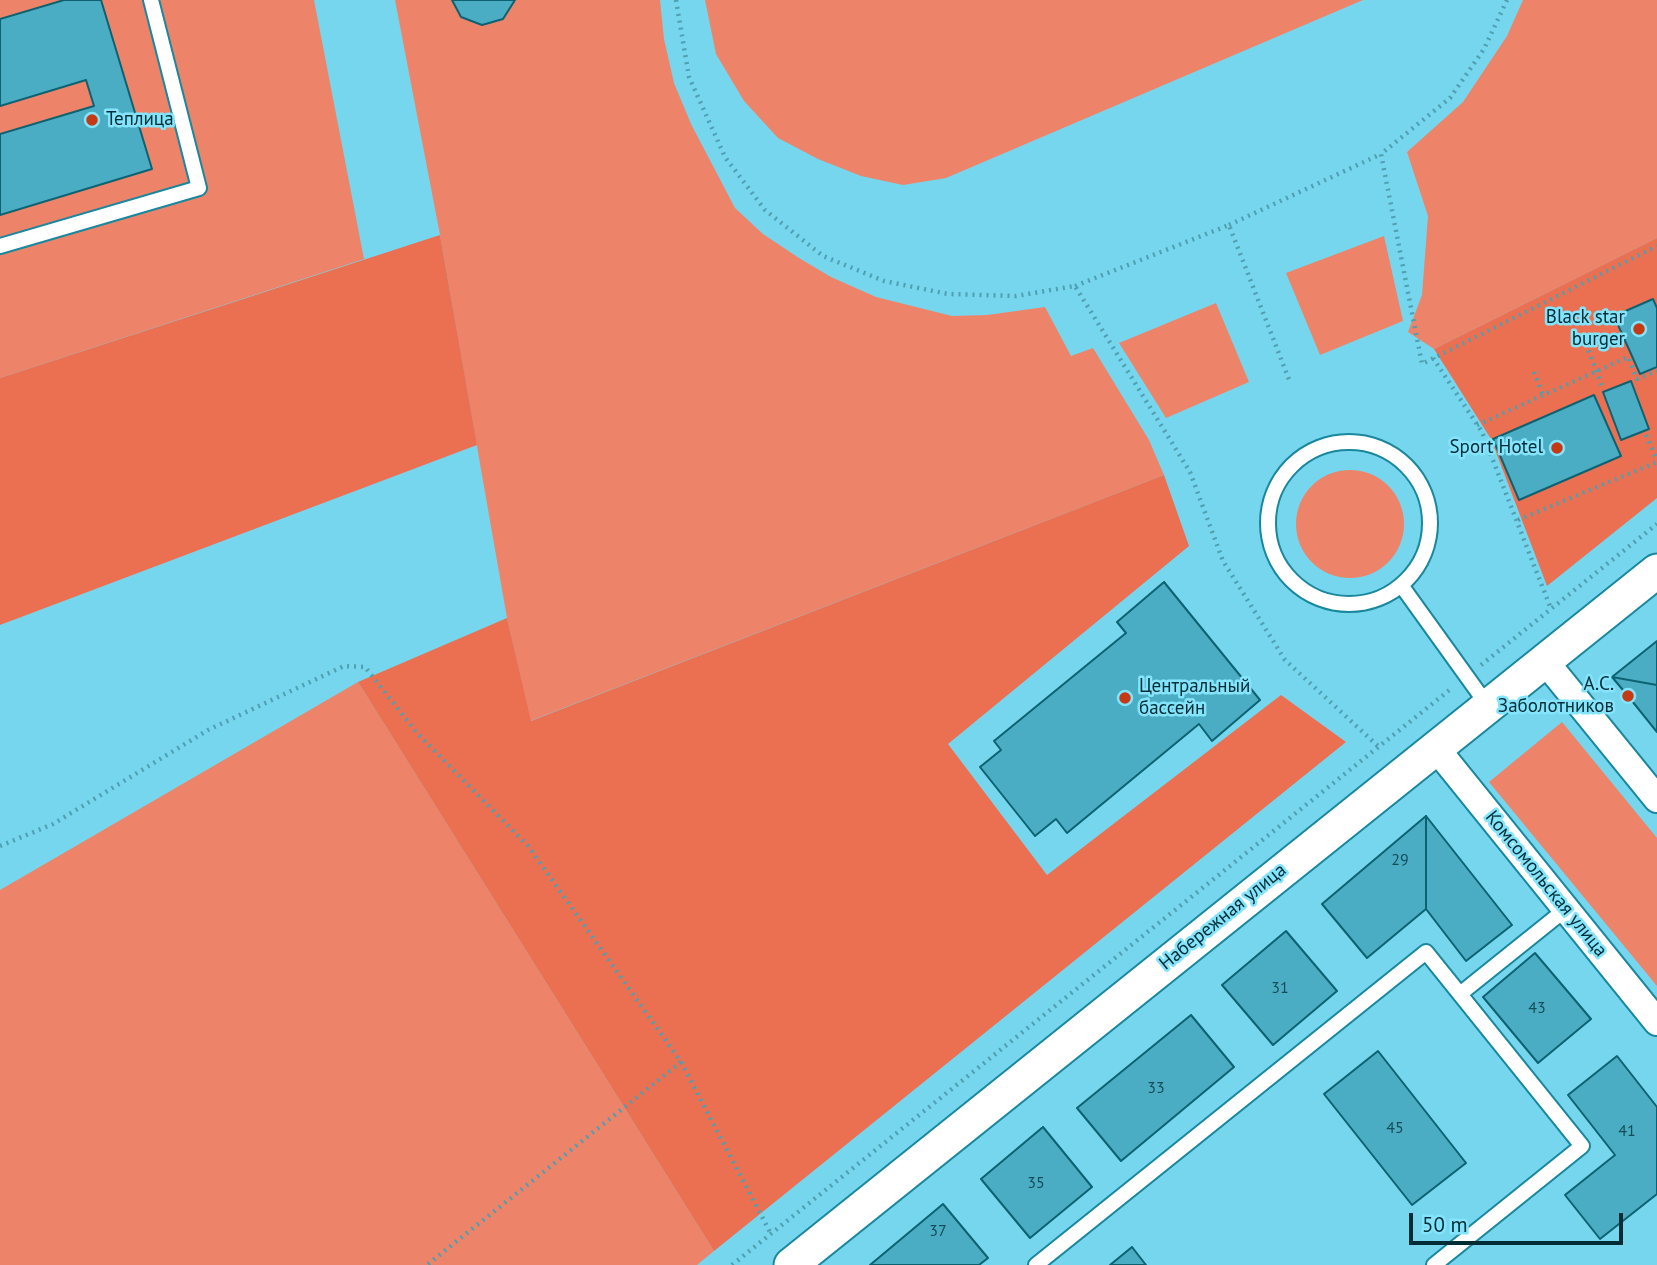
<!DOCTYPE html>
<html>
<head>
<meta charset="utf-8">
<style>
	body { margin:0 }
	#map { position:relative; width:1657px; height:1265px; overflow:hidden; background:#76d6ed; font-family:"PT Sans",sans-serif }
	canvas { display:block }
	.scale { position:absolute; left:1409px; top:1213px; width:214px; height:32px; box-sizing:border-box; border:4px solid #002d35; border-top:0; padding-left:9px; font-size:21px; line-height:24px; white-space:nowrap; color:#002d35; -webkit-text-stroke:5px #84e4fb; paint-order:stroke }
</style>
</head>
<body>
<div id="map">
<canvas width="1657" height="1265"></canvas>
<div class="scale">50 m</div>
</div>
<script>
const ctx = document.querySelector('canvas').getContext('2d');
ctx.lineJoin = 'round';
function paint(path, color) {
  ctx.fillStyle = color;
  ctx.fill(path, 'evenodd');
}
function toPath(rows) {
  const path = new Path2D();
  for (const r of rows) {
    if (r.length === 3) {
      path.moveTo(r[0] + r[2], r[1]);
      path.arc(r[0], r[1], r[2], 0, 2 * Math.PI);
      continue;
    }
    path.moveTo(r[0], r[1]);
    for (let i = 2; i < r.length; i += 2) path.lineTo(r[i], r[i + 1]);
  }
  return path;
}
function stroke(path, color, width, dash) {
  ctx.strokeStyle = color;
  ctx.lineWidth = width;
  ctx.lineCap = dash ? 'butt' : 'round';
  ctx.setLineDash(dash || []);
  ctx.stroke(path);
}
function write(font, color, halo, rows, align = 'center') {
  ctx.font = font + ' "PT Sans",sans-serif';
  ctx.lineWidth = 5;
  ctx.setLineDash([]);
  ctx.textBaseline = 'middle';
  ctx.strokeStyle = halo;
  ctx.fillStyle = color;
  for (const [text, x, y, turn = 0] of rows) {
    ctx.save();
    ctx.translate(x, y);
    ctx.rotate((+turn || 0) * Math.PI / 180);
    ctx.textAlign = isNaN(turn) ? turn : align;
    if (halo) ctx.strokeText(text, 0, 0);
    ctx.fillText(text, 0, 0);
    ctx.restore();
  }
}
const green = toPath([
	[0,0,314,0,364,259,0,378],
	[395,0,660,0,664,39,674,83,691,124,735,208,763,234,799,258,831,277,876,297,952,316,987,315,1045,307,1071,356,1093,348,1149,440,1164,475,530,721,507,618,440,235],
	[705,0,1363,0,946,178,903,185,861,176,818,159,778,138,744,101,716,54],
	[1523,0,1657,0,1657,238,1434,349,1408,332,1422,295,1428,216,1407,152,1463,102,1507,36],
	[1384,236,1403,321,1320,355,1286,273],
	[1216,303,1249,382,1166,418,1119,343],
	[1350,524,54],
	[358,682,714,1251,697,1265,0,1265,0,890],
	[1562,722,1657,838,1657,986,1489,782]
]);
const forest = toPath([
	[440,235,477,445,0,625,0,378],
	[1657,238,1657,498,1547,586,1491,439,1434,349],
	[1164,475,1189,546,948,744,1047,875,1281,695,1346,742,714,1251,358,682,507,618,531,721]
]);
const building = toPath([
	[64,0,101,0,152,169,0,215,0,134,94,106,86,80,0,106,0,19,64,0],
	[452,0,515,0,503,19,482,25,461,17,452,0],
	[1653,299,1657,308,1657,367,1640,374,1614,316,1653,299],
	[1631,381,1649,429,1621,440,1603,392,1631,381],
	[1594,395,1621,456,1519,500,1493,439,1594,395],
	[1164,582,1260,700,1212,741,1199,724,1067,833,1056,819,1035,836,980,767,1001,750,994,741,1126,633,1117,622,1164,582],
	[1657,641,1657,685,1612,677,1657,641],
	[1612,677,1657,685,1657,732,1628,696,1612,677],
	[1426,816,1512,925,1466,961,1426,909,1426,816],
	[1426,816,1426,909,1367,958,1322,904,1426,816],
	[1286,931,1337,991,1273,1045,1222,985,1286,931],
	[1535,953,1591,1019,1538,1063,1483,997,1535,953],
	[1191,1015,1234,1067,1121,1161,1077,1108,1191,1015],
	[1378,1051,1466,1163,1412,1205,1324,1094,1378,1051],
	[1617,1056,1657,1107,1657,1194,1600,1239,1565,1195,1615,1155,1568,1095,1617,1056],
	[1043,1127,1092,1187,1030,1238,981,1179,1043,1127],
	[943,1204,988,1258,979,1265,870,1265,943,1204],
	[1132,1247,1146,1265,1110,1265,1132,1247]
]);
const path = toPath([
	[676,0,689,77,725,157,765,210,823,256,884,281,948,294,1016,296,1075,286,1190,472,1223,561,1285,660,1379,747],
	[1507,0,1484,49,1450,98,1381,154,1422,364,1657,246],
	[1229,225,1381,154],
	[1075,286,1229,225,1290,382],
	[1586,344,1602,386],
	[1433,358,1482,432,1551,609],
	[1534,372,1543,395],
	[1477,425,1628,357,1637,379,1657,371],
	[1646,435,1657,460],
	[1518,520,1657,462],
	[1481,665,1657,524],
	[0,846,53,824,208,730,344,666,365,667,417,733,528,846,681,1062,427,1265],
	[681,1062,771,1234],
	[732,1265,1452,688]
]);
const service = toPath([
	[0,246,199,188,151,0],
	[1349,523,81],
	[1401,585,1488,706],
	[1460,994,1566,909],
	[1036,1265,1426,952,1582,1146,1434,1265]
]);
const minor = toPath([
	[1544,660,1657,799],
	[1435,747,1657,1022]
]);
const tertiary = toPath([
	[791,1265,1657,571]
]);
const markers = [
	[92,120,7,"#c43a15"],
	[1639,329,7,"#c43a15"],
	[1557,448,7,"#c43a15"],
	[1628,696,7,"#c43a15"],
	[1125,698,7,"#c43a15"]
];
const numberNames = [
	["29",1400,860],
	["31",1280,988],
	["43",1537,1008],
	["33",1156,1088],
	["45",1395,1128],
	["41",1627,1131],
	["35",1036,1183],
	["37",938,1231]
];
const poiNames = [
	["Теплица",106,120,"left"],
	["Black star",1625,318],
	["burger",1625,340],
	["Sport Hotel",1543,448],
	["А.С.",1614,685],
	["Заболотников",1614,707],
	["Центральный",1139,687,"left"],
	["бассейн",1139,709,"left"]
];
const streetNames = [
	["Комсомольская улица",1546,884,51],
	["Набережная улица",1223,917,-39]
];
paint(green, '#ed846a');
paint(forest, '#eb7052');
paint(building, '#4badc3');
stroke(building, '#0d6272', 2);
stroke(service, '#19879d', 18);
stroke(minor, '#19879d', 30);
stroke(tertiary, '#19879d', 37);
stroke(path, '#509fb1', 4.5, [2, 5]);
stroke(service, '#fff', 14);
stroke(minor, '#fff', 26);
stroke(tertiary, '#fff', 33);
for (const [x, y, r, color] of markers) {
  const dot = new Path2D();
  dot.arc(x, y, r, 0, 2 * Math.PI);
  ctx.fillStyle = color;
  ctx.fill(dot);
  stroke(dot, '#84e4fb', 2.5);
}
write('16px', '#134d58', null, numberNames);
write('19px', '#002d35', '#84e4fb', poiNames, 'right');
write('19px', '#002d35', '#84e4fb', streetNames);
</script>
</body>
</html>
